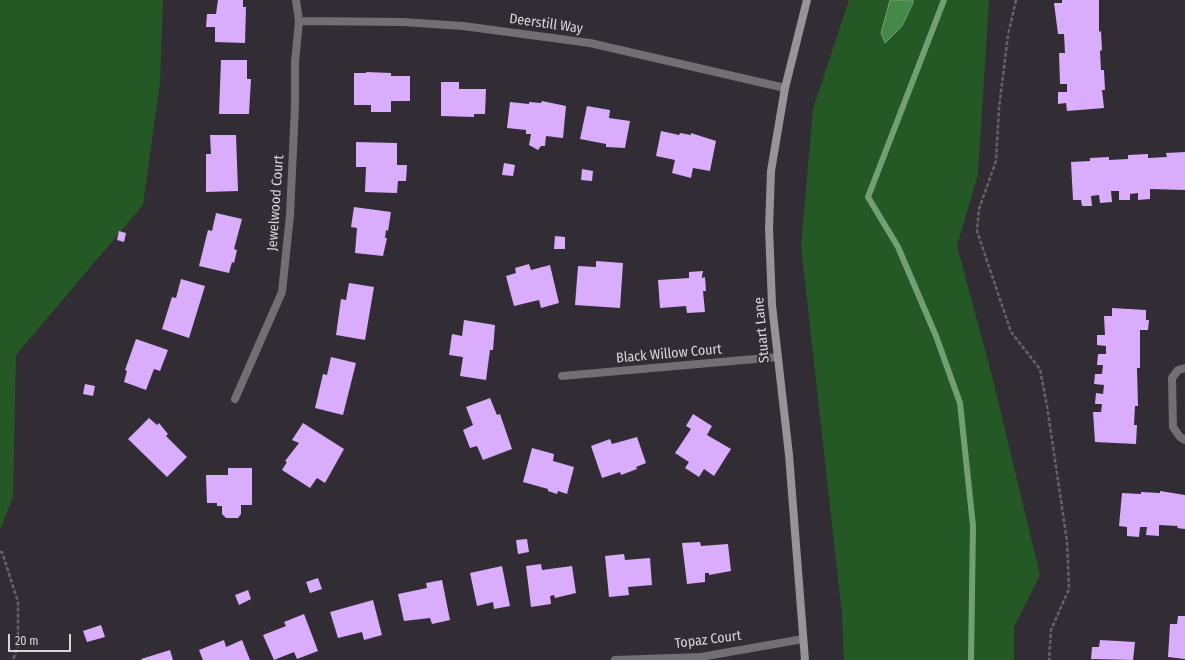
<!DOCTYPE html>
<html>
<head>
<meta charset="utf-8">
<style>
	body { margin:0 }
	#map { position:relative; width:1185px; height:660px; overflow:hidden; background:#322d35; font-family:"Fira Sans Condensed",sans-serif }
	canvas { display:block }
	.scale { position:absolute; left:8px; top:634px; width:63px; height:18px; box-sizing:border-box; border:2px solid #d9d6db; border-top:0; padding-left:5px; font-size:12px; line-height:14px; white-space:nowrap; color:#d9d6db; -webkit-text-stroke:3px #322d35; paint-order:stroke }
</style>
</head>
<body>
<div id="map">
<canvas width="1185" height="660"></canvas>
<div class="scale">20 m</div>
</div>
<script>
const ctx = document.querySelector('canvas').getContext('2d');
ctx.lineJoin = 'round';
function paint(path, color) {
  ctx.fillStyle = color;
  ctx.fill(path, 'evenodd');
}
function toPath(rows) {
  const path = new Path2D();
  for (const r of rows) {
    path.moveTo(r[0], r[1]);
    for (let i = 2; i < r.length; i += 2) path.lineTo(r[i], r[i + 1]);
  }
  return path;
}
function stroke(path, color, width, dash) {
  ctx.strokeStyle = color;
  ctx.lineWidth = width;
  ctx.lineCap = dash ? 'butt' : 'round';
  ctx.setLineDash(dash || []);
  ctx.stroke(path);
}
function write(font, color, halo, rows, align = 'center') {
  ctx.font = font + ' "Fira Sans Condensed",sans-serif';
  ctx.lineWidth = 4;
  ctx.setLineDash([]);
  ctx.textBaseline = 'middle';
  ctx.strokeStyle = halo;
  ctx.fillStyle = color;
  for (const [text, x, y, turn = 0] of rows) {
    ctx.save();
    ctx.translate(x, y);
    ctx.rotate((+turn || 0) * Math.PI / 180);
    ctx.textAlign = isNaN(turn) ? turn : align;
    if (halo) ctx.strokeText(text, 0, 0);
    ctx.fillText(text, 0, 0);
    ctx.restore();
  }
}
const green = toPath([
	[0,0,163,0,160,82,143,205,16,355,13,496,0,530],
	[849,0,989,0,978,174,957,246,992,376,1040,575,1014,627,1014,660,844,660,842,614,801,246,813,109]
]);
const water = toPath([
	[890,0,913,0,913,3,902,26,885,43,881,33,890,0]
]);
const stream = toPath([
	[944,0,868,197,898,247,936,336,960,403,973,526,971,660]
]);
const building = toPath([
	[218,0,243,0,243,7,246,7,245,43,215,42,215,27,206,27,207,14,216,14],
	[1062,0,1099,0,1099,32,1101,31,1102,50,1100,51,1101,70,1104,70,1105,90,1102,90,1104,108,1067,111,1066,103,1058,104,1058,92,1067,92,1067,84,1060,84,1059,53,1065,53,1064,34,1058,34,1054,3,1062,3],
	[221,60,247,60,247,79,251,79,249,114,219,114],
	[366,72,391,73,391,76,410,76,410,101,391,101,391,112,371,112,371,105,354,105,354,73,366,73],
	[441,82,459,82,459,89,486,89,485,114,474,114,474,117,441,116],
	[542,101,566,106,563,138,546,136,545,146,541,146,538,150,529,145,531,134,526,134,526,130,507,128,510,102,529,104,529,102,541,103],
	[587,106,610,110,609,118,630,121,625,148,606,147,606,144,580,139],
	[661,131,679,135,680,133,691,135,691,133,716,141,710,171,693,168,691,178,672,173,675,160,656,156],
	[210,135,236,135,238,191,206,192,206,154,211,154],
	[356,142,397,143,397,165,407,165,406,181,398,181,397,193,365,192,366,167,356,167],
	[1185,152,1185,190,1150,189,1150,199,1138,200,1138,193,1130,194,1130,200,1119,200,1119,191,1111,191,1112,202,1100,203,1099,195,1091,196,1092,206,1082,206,1081,200,1073,200,1071,162,1090,161,1090,158,1109,157,1109,160,1128,159,1128,155,1148,154,1148,158,1167,157,1166,153],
	[504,163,515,165,513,176,502,175],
	[582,169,593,171,592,181,581,180],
	[354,207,391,212,388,231,386,230,385,238,387,238,383,256,355,253,357,228,351,227],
	[216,213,242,219,234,249,237,250,234,263,232,262,229,273,199,266,208,230,212,231],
	[119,231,126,233,124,242,117,240],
	[555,236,565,237,565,249,554,249],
	[596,261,623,263,620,308,575,305,578,266,596,267],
	[529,264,531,270,550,265,559,303,541,308,539,300,514,306,506,276,516,273,515,268],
	[703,271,702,276,702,278,705,277,706,291,703,291,705,312,687,313,686,306,660,308,658,280,689,278,689,272],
	[181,279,205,286,189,338,162,329,172,297,176,298],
	[349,283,374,287,365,340,336,335,341,299,346,300],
	[1112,308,1146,310,1146,320,1149,320,1148,330,1140,330,1140,368,1137,368,1138,406,1135,406,1134,425,1137,425,1136,444,1095,442,1093,412,1101,412,1102,404,1095,404,1096,393,1103,394,1104,385,1094,384,1095,374,1102,374,1103,365,1097,365,1098,354,1106,354,1106,346,1097,345,1097,335,1105,335,1104,316,1112,316],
	[464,320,495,325,493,350,490,350,486,380,460,376,463,357,449,355,452,334,462,336],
	[136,339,168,350,160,371,154,369,146,390,124,382,127,371,125,370],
	[331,357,356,363,343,415,315,408,323,374,327,375],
	[85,384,95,386,93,396,83,394],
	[490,398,497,415,500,414,512,449,483,460,477,446,470,448,463,430,473,425,466,407],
	[693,414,712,426,707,435,731,449,714,476,704,469,699,477,685,468,689,462,675,453,691,429,686,426],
	[149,418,157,425,159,423,168,434,166,436,187,457,167,477,128,439],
	[303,423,344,449,325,483,317,478,310,488,282,470,287,462,285,461,299,443,292,440],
	[637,437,646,463,636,467,637,469,621,475,620,472,602,478,591,446,610,439,612,444],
	[532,448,554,454,553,461,574,467,567,494,558,491,557,494,548,491,548,489,523,482],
	[228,468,252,468,252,505,241,505,241,514,238,518,226,518,222,514,222,506,217,506,217,503,207,503,206,475,228,475],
	[1160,491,1185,495,1185,529,1177,528,1178,526,1159,525,1159,536,1146,535,1147,527,1140,527,1139,537,1127,536,1127,527,1119,526,1122,493,1141,494,1141,492,1160,493],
	[527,539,529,552,518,554,516,540],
	[700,542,701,546,728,544,731,571,709,575,709,573,705,573,705,582,687,584,682,543],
	[624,554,625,560,650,558,652,585,628,587,629,595,609,597,605,556],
	[541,564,542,570,572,566,576,593,555,598,554,595,550,596,551,604,531,607,526,566],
	[502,566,510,606,494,609,493,602,477,606,470,573],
	[318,578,322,589,310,593,306,582],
	[442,580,450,620,432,624,430,618,404,621,398,594,427,588,426,583],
	[248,590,251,599,239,605,235,595],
	[373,600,382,635,364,640,362,632,338,638,330,612],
	[304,614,318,651,297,659,294,652,274,660,263,635,286,626,284,622],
	[1178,616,1185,616,1185,659,1168,657,1170,624,1177,624],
	[101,625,105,637,87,642,83,631],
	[224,640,226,647,242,640,250,660,203,660,199,650],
	[1100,640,1135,642,1133,660,1091,659,1092,647,1099,647],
	[170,650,173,660,142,660,141,659]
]);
const path = toPath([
	[1016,0,1008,35,999,108,996,161,979,209,977,231,1011,332,1040,369,1047,406,1067,541,1069,589,1051,630,1049,660],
	[0,552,2,552,18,602,18,646,13,660]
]);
const lane = toPath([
	[1185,368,1178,370,1172,378,1173,427,1180,437,1185,440]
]);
const street = toPath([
	[299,21,403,22,463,26,590,43,785,88],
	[562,376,778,357],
	[235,399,282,292,290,215,295,106,295,62,299,21,296,0],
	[615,660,701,657,803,639]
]);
const secondary = toPath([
	[805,660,789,455,772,305,769,228,771,171,785,88,807,0]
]);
const streetNames = [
	["Deerstill Way",546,24,8],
	["Jewelwood Court",276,203,-86],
	["Stuart Lane",762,330,-95],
	["Black Willow Court",669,354,-5],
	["Topaz Court",708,640,-7]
];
paint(green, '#245925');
paint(water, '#468847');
stroke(water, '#729f73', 1);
stroke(stream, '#729f73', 6);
paint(building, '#daacfc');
stroke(path, '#666269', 2.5, [4, 2]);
stroke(lane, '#716f73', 8);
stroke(street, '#716f73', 8);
stroke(secondary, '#969399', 8);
write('14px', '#d9d6db', '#322d35', streetNames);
</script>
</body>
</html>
